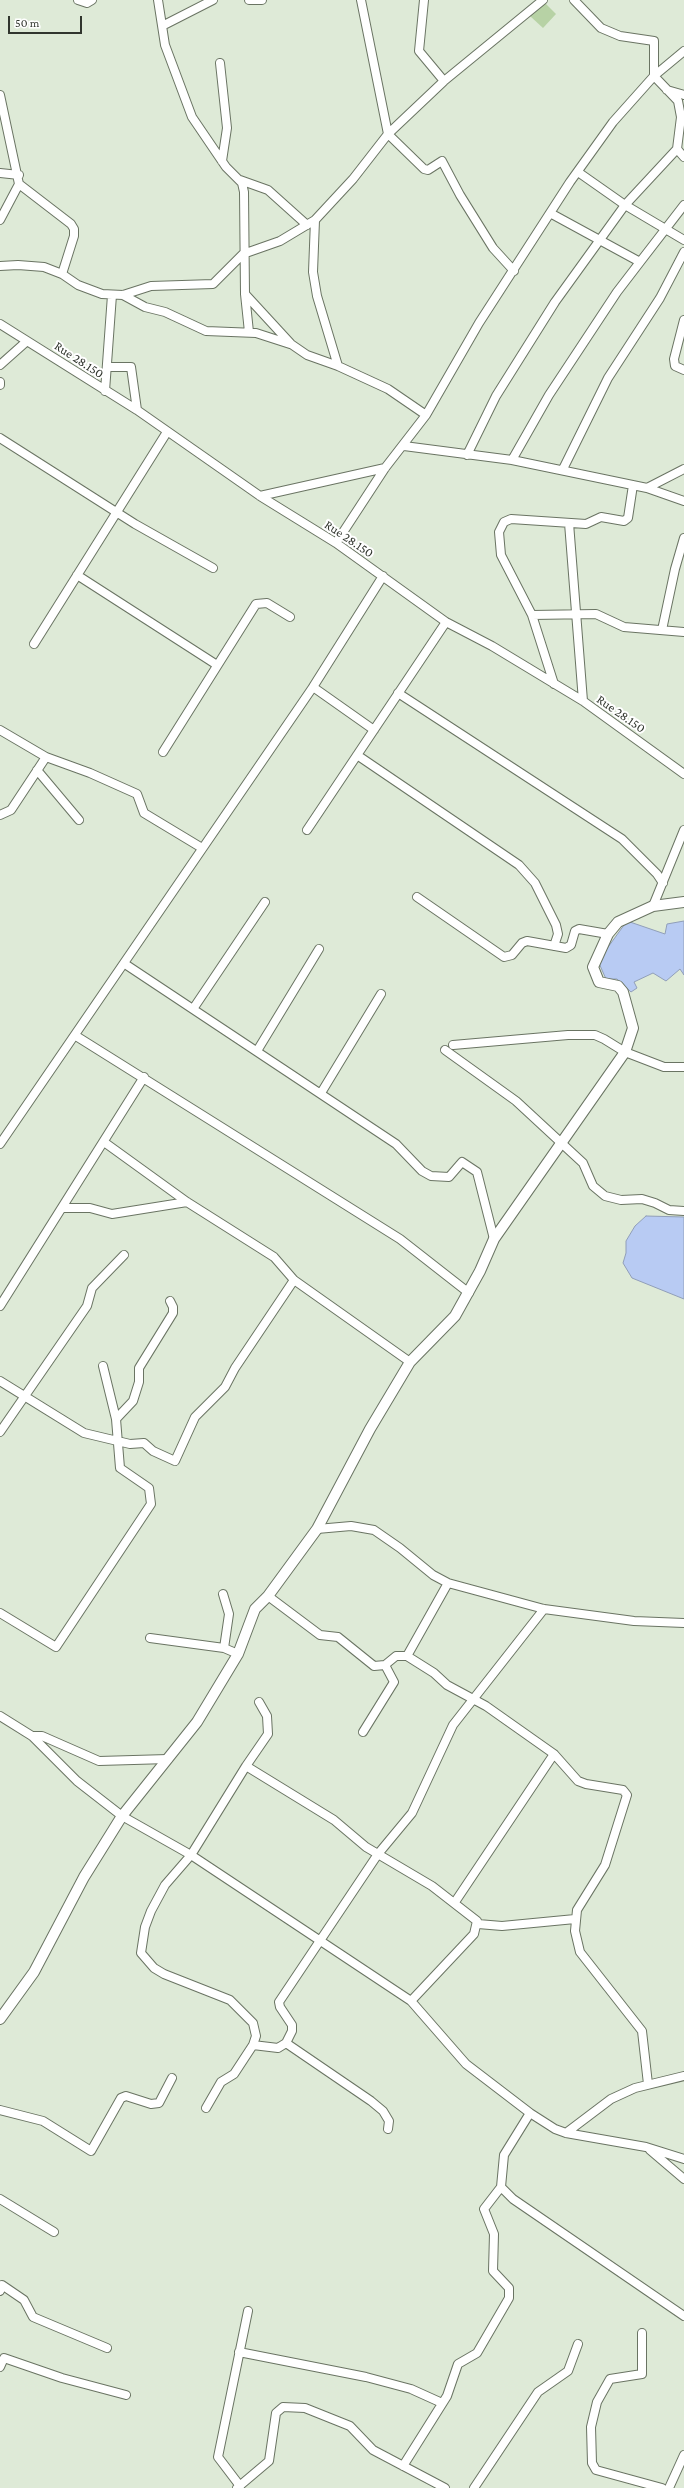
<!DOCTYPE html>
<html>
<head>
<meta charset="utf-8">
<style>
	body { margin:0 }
	#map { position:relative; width:684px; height:2488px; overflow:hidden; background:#deead7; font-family:"Crimson Pro",serif }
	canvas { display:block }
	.scale { position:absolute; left:8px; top:16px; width:74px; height:18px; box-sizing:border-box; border:2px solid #31362e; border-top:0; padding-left:5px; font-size:12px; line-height:14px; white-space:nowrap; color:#31362e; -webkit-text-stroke:3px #fff; paint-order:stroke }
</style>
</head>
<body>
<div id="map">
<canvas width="684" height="2488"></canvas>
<div class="scale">50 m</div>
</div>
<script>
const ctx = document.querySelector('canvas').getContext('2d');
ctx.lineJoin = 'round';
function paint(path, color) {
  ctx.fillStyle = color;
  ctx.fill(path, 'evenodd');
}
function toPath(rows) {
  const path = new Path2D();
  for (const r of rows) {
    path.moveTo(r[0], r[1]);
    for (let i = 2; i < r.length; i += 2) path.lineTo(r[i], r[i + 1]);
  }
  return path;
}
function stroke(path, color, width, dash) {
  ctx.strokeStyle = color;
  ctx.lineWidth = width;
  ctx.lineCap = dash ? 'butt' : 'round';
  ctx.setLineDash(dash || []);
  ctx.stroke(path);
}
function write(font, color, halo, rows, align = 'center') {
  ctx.font = font + ' "Crimson Pro",serif';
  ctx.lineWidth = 4;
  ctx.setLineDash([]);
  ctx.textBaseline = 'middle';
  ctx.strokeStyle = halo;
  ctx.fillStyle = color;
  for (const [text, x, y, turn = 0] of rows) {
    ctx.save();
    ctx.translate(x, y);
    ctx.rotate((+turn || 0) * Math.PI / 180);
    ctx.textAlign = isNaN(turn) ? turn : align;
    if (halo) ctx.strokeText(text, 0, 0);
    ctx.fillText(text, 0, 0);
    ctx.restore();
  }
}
const green = toPath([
	[544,2,556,14,543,28,530,16]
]);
const water = toPath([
	[627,921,665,934,667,924,684,921,684,975,680,969,666,981,653,973,634,982,637,988,631,992,617,979,606,979,598,961,627,921],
	[646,1216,684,1217,684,1299,632,1278,623,1263,626,1253,626,1241,635,1226,646,1216]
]);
const minor = toPath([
	[78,0,87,3,92,0],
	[158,0,165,45,192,117,226,167,242,183,244,192,245,294,291,344,307,355,338,366,388,389,426,415],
	[249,0,262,0],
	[361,0,388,134,444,81,543,0],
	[424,0,419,51,444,81],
	[164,25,213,0],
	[220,63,227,128,222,161],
	[667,90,684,95],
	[0,95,19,184,0,220],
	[677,149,684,157],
	[578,172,625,205,684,240],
	[0,173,19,175],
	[240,180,268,190,307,225],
	[19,184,71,224,74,229,74,236,62,274],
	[315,220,313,272,317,296,338,366],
	[640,262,684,205],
	[0,266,18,265,44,267,62,274,78,285,102,294,123,295,151,286,213,284,243,254,280,241,315,220,353,179,388,134,424,169,428,170,442,161,460,195,493,248,514,271],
	[245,294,249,332],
	[123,295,145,307,165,312,206,331,256,333,290,344],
	[684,320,674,359,675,366,684,370],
	[0,324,137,410,260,496,336,543,446,622,492,646,583,701,684,774],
	[0,365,27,341],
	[107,367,131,367,137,410],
	[0,382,0,385],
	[105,391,112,295],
	[0,438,135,524,213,568],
	[404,446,512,460,647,488,684,469],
	[467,455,496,396,555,302,625,205,677,149,681,117,678,101,654,76,654,41,620,36,601,28,574,0],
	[512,460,549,395,617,292,640,262,550,213],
	[563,469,608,378,660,298,684,252],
	[647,488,684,501],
	[260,496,385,468],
	[569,523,583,701],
	[336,543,385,468,426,415,479,323,570,182,613,122,654,76,684,51],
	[77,575,217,665],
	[532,615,501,555,499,532,504,522,511,519,586,524,601,517,624,521,628,518,633,485],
	[662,630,675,569,684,538],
	[34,644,167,432],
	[554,684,532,615,596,614,624,627,684,632],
	[313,687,374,730],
	[398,693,622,839,657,874,663,883],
	[0,730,46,757,90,773,137,794,144,813,202,848],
	[163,752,256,604,267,603,290,617],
	[357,755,519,865,535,883,556,925,558,934,554,946],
	[37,770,79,820],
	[0,815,11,810,46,757],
	[307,830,446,622],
	[417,897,504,957,512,955,522,943,527,941,566,948,571,945,575,931,579,929,608,934],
	[653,906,684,830],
	[125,964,396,1144,422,1171,431,1176,449,1177,462,1162,477,1172,494,1239],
	[193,1009,265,902],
	[76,1036,400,1239,469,1293],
	[453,1045,568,1035,595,1035,604,1039,625,1052,664,1067,684,1067],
	[445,1050,516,1101,583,1163,593,1186,605,1196,621,1200,642,1199,655,1203,669,1210,684,1211],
	[257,1051,319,949],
	[321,1093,381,994],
	[104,1142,187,1202,274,1257,294,1280,410,1362],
	[0,1144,313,687,383,576],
	[62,1208,90,1208,112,1214,187,1202],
	[0,1306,144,1077],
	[103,1366,116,1419],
	[0,1381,84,1433,130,1444,144,1443,153,1451,175,1461,195,1417,225,1387,235,1368,294,1280],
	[0,1432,87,1306,92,1288,124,1255],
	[317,1529,351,1526,374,1530,400,1548,433,1575,448,1583,544,1609,634,1621,684,1623],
	[223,1594,229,1614,224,1648],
	[268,1596,320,1635,338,1637,374,1666,385,1665,396,1656,407,1656,434,1673,447,1685,486,1706,554,1754,578,1781,586,1784,623,1790,627,1795,605,1865,577,1910,575,1931,580,1952,642,2031,648,2084],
	[0,1613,56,1647,151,1504,149,1488,120,1468,116,1419,133,1401,139,1382,139,1368,173,1313,173,1307,170,1301],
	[150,1638,224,1648,238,1654],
	[407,1656,448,1583],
	[0,1716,32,1736,77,1781,122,1816,191,1855,411,2001,466,2064,530,2113,555,2129,566,2133,646,2147,684,2159],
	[363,1732,394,1682,385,1665],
	[32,1736,42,1736,99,1761,168,1759],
	[246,1766,334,1820,366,1847,432,1886,477,1921,474,1934,411,2001],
	[455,1902,554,1754],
	[478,1924,502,1926,575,1919],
	[286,2043,371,2101,383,2111,389,2121,388,2129],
	[253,2045,278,2048,286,2043,292,2031,292,2025,280,2007,279,2002,378,1854,412,1813,453,1725,544,1609],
	[206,2108,221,2082,234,2074,253,2045,256,2036,253,2023,230,2000,164,1974,154,1968,141,1953,145,1927,151,1911,165,1885,191,1855,246,1766,268,1734,267,1716,259,1702],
	[0,2110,43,2121,91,2151,121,2098,126,2096,151,2104,159,2103,172,2078],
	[530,2113,504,2155,501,2187,513,2199,684,2316],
	[566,2133,611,2099,635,2088,684,2076],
	[650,2150,684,2179],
	[0,2199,54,2232],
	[0,2291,2,2285,24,2300,33,2317,107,2348],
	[642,2333,642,2374,610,2379,597,2402,591,2427,592,2463,596,2470,662,2488],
	[239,2352,366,2377,411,2389,442,2403],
	[0,2367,4,2358,62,2378,126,2395],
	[403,2466,447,2396,458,2364,477,2353,509,2298,509,2288,493,2271,494,2234,484,2209,501,2187],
	[240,2486,218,2457,248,2311],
	[237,2488,269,2461,276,2413,283,2407,305,2408,350,2426,373,2450,445,2488],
	[474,2488,538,2392,568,2371,578,2344],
	[669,2488,684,2455]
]);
const tertiary = toPath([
	[0,2019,34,1972,84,1877,122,1816,197,1722,238,1654,255,1609,268,1596,317,1529,370,1429,410,1362,455,1316,480,1271,494,1239,625,1052,633,1028,623,992,618,986,599,982,593,967,608,934,618,922,653,906,684,902]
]);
const streetNames = [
	["Rue 28.150",79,360,33],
	["Rue 28.150",349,539,34],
	["Rue 28.150",621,714,35]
];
paint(green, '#b7d2a5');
paint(water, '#b8cbf3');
stroke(water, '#909eb8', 1);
stroke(minor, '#6a7463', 10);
stroke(tertiary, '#6a7463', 12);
stroke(minor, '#fff', 8);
stroke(tertiary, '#fff', 10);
write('13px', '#31362e', '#fff', streetNames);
</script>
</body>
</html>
